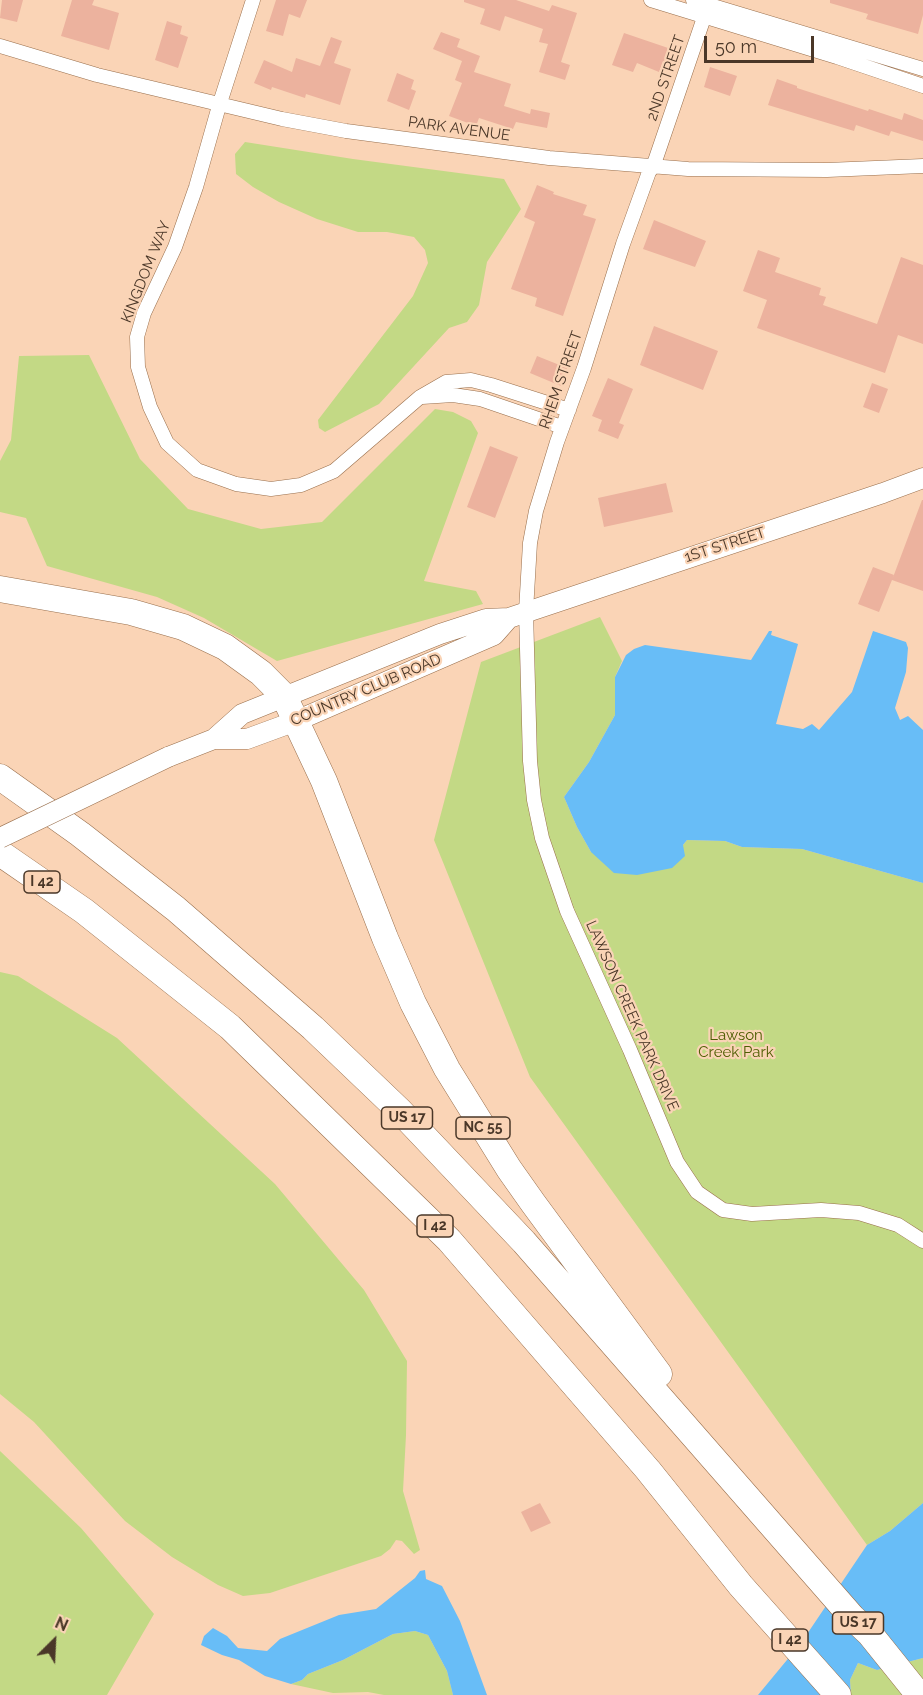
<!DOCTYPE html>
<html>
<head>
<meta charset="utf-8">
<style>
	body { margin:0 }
	#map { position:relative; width:923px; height:1695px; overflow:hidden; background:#fad4b6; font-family:Raleway,sans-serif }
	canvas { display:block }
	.north { position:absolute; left:24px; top:1611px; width:60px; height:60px; -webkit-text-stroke:4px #fad4b6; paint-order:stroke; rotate:24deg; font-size:16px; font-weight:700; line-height:24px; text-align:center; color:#4a3728 }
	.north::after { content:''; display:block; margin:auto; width:21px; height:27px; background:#4a3728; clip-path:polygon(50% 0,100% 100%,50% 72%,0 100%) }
	.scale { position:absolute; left:704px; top:36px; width:110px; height:27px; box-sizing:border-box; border:3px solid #4a3728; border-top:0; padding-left:8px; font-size:18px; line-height:21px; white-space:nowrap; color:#4a3728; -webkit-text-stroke:4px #fad4b6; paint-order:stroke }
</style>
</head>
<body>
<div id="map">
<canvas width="923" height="1695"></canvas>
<div class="north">N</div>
<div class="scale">50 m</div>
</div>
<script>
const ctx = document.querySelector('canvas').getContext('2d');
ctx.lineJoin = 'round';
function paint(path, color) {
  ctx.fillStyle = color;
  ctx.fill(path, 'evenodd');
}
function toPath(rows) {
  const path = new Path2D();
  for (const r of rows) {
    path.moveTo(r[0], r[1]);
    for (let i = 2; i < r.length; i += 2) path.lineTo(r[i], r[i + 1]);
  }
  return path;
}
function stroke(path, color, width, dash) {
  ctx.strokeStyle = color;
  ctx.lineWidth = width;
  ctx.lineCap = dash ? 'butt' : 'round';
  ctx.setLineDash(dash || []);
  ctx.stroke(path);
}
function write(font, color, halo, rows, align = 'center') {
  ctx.font = font + ' Raleway,sans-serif';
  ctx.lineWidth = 4.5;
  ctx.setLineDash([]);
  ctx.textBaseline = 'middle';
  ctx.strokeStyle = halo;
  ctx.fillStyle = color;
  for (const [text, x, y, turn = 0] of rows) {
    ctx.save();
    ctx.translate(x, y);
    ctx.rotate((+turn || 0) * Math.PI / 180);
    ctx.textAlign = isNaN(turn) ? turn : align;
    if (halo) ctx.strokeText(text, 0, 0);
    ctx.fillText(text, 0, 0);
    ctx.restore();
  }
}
const green = toPath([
	[245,142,353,159,504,179,521,209,487,262,479,305,467,322,449,328,379,404,325,432,319,428,318,420,413,296,428,263,425,250,414,237,387,232,358,232,317,219,279,202,253,187,236,174,235,154],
	[89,355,140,459,188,509,261,529,322,522,435,409,453,412,471,421,478,433,424,581,476,591,483,604,277,661,204,618,157,597,47,566,26,518,0,512,0,461,11,440,19,356],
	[600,617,622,661,615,677,615,715,589,762,564,797,577,827,591,852,683,845,687,840,725,841,742,847,802,849,923,883,923,1503,890,1531,867,1545,530,1077,434,840,481,662],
	[0,972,18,976,117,1038,275,1184,364,1290,407,1361,406,1435,403,1491,420,1550,414,1554,402,1541,396,1540,390,1549,381,1556,270,1593,243,1596,218,1585,172,1557,125,1521,34,1422,0,1394],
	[0,1451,81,1528,154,1614,107,1695,0,1695],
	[415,1631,428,1635,447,1671,453,1695,384,1695,368,1692,333,1693,291,1684,302,1680,308,1674,343,1660,393,1634],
	[923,1658,923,1695,851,1695,850,1680,858,1663,877,1670]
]);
const water = toPath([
	[769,631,772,631,771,635,798,644,776,724,803,729,812,724,819,730,852,692,873,631,906,642,908,648,906,672,895,708,900,720,908,716,923,730,923,883,802,849,742,847,725,841,687,840,683,845,685,856,672,868,637,875,614,873,591,852,577,827,564,797,589,762,615,715,615,677,626,655,634,649,645,645,751,660],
	[923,1503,923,1658,877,1670,858,1663,850,1680,851,1695,758,1695,801,1643,867,1545,890,1531],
	[425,1570,426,1579,442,1586,460,1621,487,1695,453,1695,447,1671,428,1635,415,1631,393,1634,343,1660,308,1674,302,1680,291,1684,265,1676,239,1660,222,1655,201,1645,204,1636,213,1628,227,1636,238,1648,267,1651,280,1639,339,1615,376,1609,415,1578,420,1571]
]);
const building = toPath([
	[2,0,23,0,17,22,0,18],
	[72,0,94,0,92,5,119,13,109,50,61,36],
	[276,0,307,0,300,18,289,14,283,36,266,31],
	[464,0,516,0,549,11,552,5,577,13,561,62,570,65,565,80,539,72,548,44,539,42,543,29,505,16,500,31,480,24,485,9,464,2],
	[830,0,923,0,923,15,918,34,866,19,868,14,830,3],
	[167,21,182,26,180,34,188,37,178,68,155,60],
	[441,32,460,39,457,47,480,56,474,72,511,84,504,106,530,114,531,109,550,113,547,128,516,122,513,129,479,118,476,126,449,116,462,83,455,80,462,61,433,49],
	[624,33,674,50,669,63,663,61,659,72,637,63,633,72,612,65],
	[331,37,342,41,334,63,351,69,340,105,306,94,305,98,272,87,271,90,254,83,264,60,292,72,296,58,320,66],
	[710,67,737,76,730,96,704,87],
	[397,73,414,80,411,89,416,91,409,110,387,101],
	[777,79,797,86,797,88,868,111,869,109,902,120,904,113,923,120,923,141,891,131,889,136,856,125,854,131,768,105],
	[537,185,554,192,553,194,587,205,583,215,596,219,563,316,535,306,537,298,511,289,535,222,524,217],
	[654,220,706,241,695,267,643,249],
	[758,250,780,258,775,272,821,288,819,295,826,297,823,305,877,324,901,257,923,265,923,344,898,335,885,373,757,328,767,300,743,291],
	[654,326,718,351,703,390,640,365],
	[537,356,567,368,561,386,530,373],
	[608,378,633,389,619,423,624,425,618,439,598,431,602,420,592,416],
	[872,383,888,389,879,413,863,407],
	[490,446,518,457,495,518,467,507],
	[666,483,673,512,604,527,598,498],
	[922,500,923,500,923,591,892,580],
	[873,567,894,575,879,612,858,604],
	[540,1503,551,1523,531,1532,521,1512]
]);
const minor = toPath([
	[253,0,219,106,196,187,175,247,144,313,137,337,138,367,150,407,167,443,197,470,236,484,271,489,301,485,334,471,420,397,446,382,471,380,491,385,569,410],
	[651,0,837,57,923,86],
	[693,0,923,69],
	[710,0,653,167,649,172,623,244,584,368,557,442,536,511,530,543,526,611,530,761,534,800,542,838,567,911,630,1050,677,1162,697,1192,723,1210,752,1214,821,1210,859,1213,898,1225,923,1241],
	[0,46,97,75,282,119,346,131,549,158,688,169,827,170,923,166],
	[422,397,453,395,480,399,562,427]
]);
const secondary = toPath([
	[214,739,242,714,440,634,486,619,509,618,883,493,923,478],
	[168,757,214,739,247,739,296,721,494,635,509,618]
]);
const motorway = toPath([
	[0,589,131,612,183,627,225,647,261,673,284,696,324,781,385,938,413,1003,447,1069,509,1169,533,1203,659,1374],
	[0,777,80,834,176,909,313,1028,400,1111,524,1242,852,1617,870,1634,919,1695],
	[0,853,84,911,230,1027,449,1240,648,1470,741,1586,838,1695]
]);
const secondaryBridge = toPath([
	[0,838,168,757]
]);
const shields = [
	[42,882,36],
	[407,1118,51],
	[483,1128,54],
	[435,1226,36],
	[858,1623,51],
	[790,1640,36]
];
const shieldNames = [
	["I 42",42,882],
	["US 17",407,1118],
	["NC 55",483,1128],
	["I 42",435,1226],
	["US 17",858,1623],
	["I 42",790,1640]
];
const streetNames = [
	["2ND STREET",666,78,-71],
	["PARK AVENUE",459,129,8],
	["KINGDOM WAY",146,272,-68],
	["RHEM STREET",561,380,-71],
	["1ST STREET",725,545,-18],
	["COUNTRY CLUB ROAD",366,690,-23],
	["LAWSON CREEK PARK DRIVE",632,1016,66]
];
const parkNames = [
	["Lawson",736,1035],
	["Creek Park",736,1052]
];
paint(green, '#c3d985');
paint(water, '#68bdf7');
paint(building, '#ecb29e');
stroke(minor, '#996f4c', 15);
stroke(secondary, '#996f4c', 21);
stroke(motorway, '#996f4c', 27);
stroke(minor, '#fff', 14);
stroke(secondary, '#fff', 20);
stroke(motorway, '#fff', 26);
stroke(secondaryBridge, '#996f4c', 21, []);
stroke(secondaryBridge, '#fff', 20);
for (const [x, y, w] of shields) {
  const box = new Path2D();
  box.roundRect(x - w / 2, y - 11, w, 22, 4.5);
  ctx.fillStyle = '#fad4b6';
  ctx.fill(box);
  stroke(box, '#4a3728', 1.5);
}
write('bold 14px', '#4a3728', null, shieldNames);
write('15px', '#4a3728', '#fad4b6', streetNames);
write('15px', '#4d5d02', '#fad4b6', parkNames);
</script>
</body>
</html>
